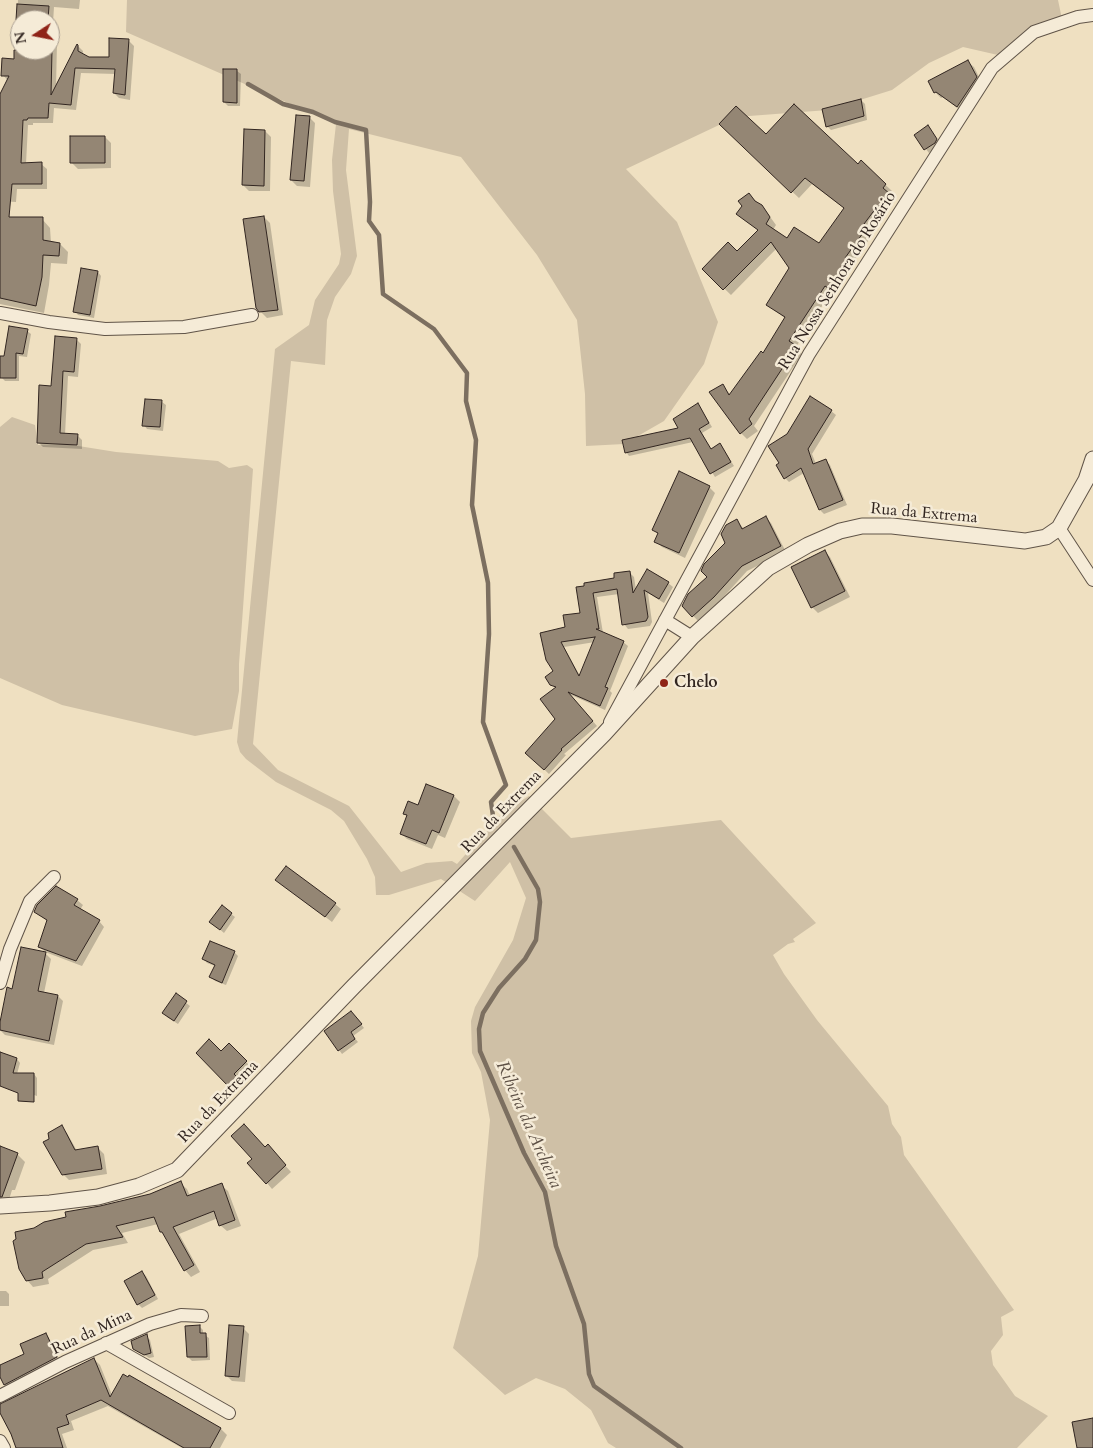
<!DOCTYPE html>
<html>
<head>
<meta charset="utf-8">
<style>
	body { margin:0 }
	#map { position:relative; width:1093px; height:1448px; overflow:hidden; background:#efe0c1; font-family:Cardo,serif }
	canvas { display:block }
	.north { position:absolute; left:10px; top:10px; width:50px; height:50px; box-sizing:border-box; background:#f5ebd7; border:1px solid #a79c8e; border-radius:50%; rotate:259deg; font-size:14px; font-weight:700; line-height:20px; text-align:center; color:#312520 }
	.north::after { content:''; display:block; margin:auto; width:18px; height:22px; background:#8f2418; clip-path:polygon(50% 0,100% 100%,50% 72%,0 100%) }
</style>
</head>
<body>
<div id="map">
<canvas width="1093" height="1448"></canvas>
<div class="north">N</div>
</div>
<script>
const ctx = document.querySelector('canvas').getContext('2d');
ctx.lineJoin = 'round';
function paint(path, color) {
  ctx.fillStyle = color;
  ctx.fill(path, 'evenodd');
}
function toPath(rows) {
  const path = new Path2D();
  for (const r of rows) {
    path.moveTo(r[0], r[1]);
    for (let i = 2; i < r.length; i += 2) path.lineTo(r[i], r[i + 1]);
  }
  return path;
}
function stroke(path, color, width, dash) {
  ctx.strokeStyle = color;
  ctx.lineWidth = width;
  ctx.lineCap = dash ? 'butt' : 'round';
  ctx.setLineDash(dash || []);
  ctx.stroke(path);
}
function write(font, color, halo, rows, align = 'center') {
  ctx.font = font + ' Cardo,serif';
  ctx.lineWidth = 5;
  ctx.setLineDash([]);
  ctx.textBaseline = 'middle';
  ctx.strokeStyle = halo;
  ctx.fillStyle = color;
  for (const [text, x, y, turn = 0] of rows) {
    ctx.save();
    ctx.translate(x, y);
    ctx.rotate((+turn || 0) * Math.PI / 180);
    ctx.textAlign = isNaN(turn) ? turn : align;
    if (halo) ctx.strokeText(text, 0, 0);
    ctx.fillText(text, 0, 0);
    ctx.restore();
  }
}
const green = toPath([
	[127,0,1058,0,1062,19,1011,58,963,47,929,63,892,90,828,110,736,117,626,169,677,222,718,322,704,364,664,421,624,444,586,446,585,394,577,320,537,255,461,157,349,129,346,170,357,256,351,274,335,297,327,320,325,365,291,361,253,744,278,770,349,806,401,872,426,863,452,861,457,864,503,812,529,796,571,838,721,820,816,923,793,939,795,942,788,944,773,955,784,974,817,1020,888,1106,892,1124,901,1137,904,1155,1014,1310,1001,1317,1003,1335,991,1351,993,1365,1015,1396,1048,1416,1017,1448,616,1448,608,1443,591,1410,565,1389,536,1378,505,1395,453,1348,478,1256,490,1120,481,1072,472,1053,471,1021,475,1007,513,940,526,898,510,862,475,901,441,879,389,895,376,895,375,877,367,859,344,821,331,810,276,782,246,759,240,752,237,742,275,349,309,325,315,300,339,264,341,254,333,191,332,160,336,124,126,32],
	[12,417,35,425,38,445,66,444,116,452,218,461,229,468,247,465,253,469,239,664,239,691,232,729,195,736,62,705,0,678,0,427]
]);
const shadow = toPath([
	[18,0,80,0,79,9,54,7,52,39,57,43,56,88,78,46,83,51,83,55,89,58,110,59,128,40,134,46,130,100,119,98,114,93,116,74,81,73,76,110,54,108,53,123,33,123,33,125,28,125,26,164,41,164,47,169,47,189,17,189,16,202,0,201,8,81,3,75,15,60],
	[20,20,50,20,50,50,20,50],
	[968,62,974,67,982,83,963,112,943,97,941,98,935,92],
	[237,71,241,74,240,106,228,106,224,102],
	[861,100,865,104,867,120,831,130,827,126],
	[309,117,315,123,310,187,297,186,291,180],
	[720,124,766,136,858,165,861,162,892,191,889,195,895,201,879,219,870,231,873,234,851,265,852,267,835,294,831,292,796,347,802,354,754,426,758,431,747,439,741,433,722,386,731,395,763,355,786,319,767,305,791,268,777,248,731,295,704,269,737,253,759,231,738,214,749,194,768,214,776,225,773,230,788,240,820,245,845,209,812,184,799,198],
	[265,131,271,137,270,191,249,191,243,185],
	[931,131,940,143,929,153,916,136],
	[105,137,111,143,111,168,78,169,72,163],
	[264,217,270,223,283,315,267,318,260,311],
	[0,218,42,219,50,228,51,243,60,244,68,252,67,264,51,263,49,285,44,313,0,304],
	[98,272,101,276,94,318,78,315,75,311],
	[27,331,31,334,27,357,19,356,19,381,5,381,1,377,5,358],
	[76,339,81,344,78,377,68,376,65,435,77,435,82,440,82,449,43,447,38,442,52,387],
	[146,400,162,402,166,405,163,431,147,429,144,425],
	[701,409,712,427,702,433,711,450,720,444,734,466,715,477,693,442,629,456,626,452,680,428],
	[831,411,836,415,812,454,816,464,826,461,830,465,847,505,824,514,820,510,804,473,789,482,785,478],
	[709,487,715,493,685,558,662,547,656,541,659,535,654,530],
	[766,518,771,523,786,552,747,571,719,602,698,621,684,606,709,577,737,521,744,529],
	[824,551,830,557,850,597,818,613,812,607,792,568],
	[629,572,634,577,636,590,668,583,673,587,664,603,648,593,652,622,650,626,628,629,624,624,619,594,597,597,603,633,623,642,628,646,610,691,612,693,605,710,569,694,597,726,564,754,566,755,549,774,527,753,557,720,556,688,551,684,554,672,547,659,566,628,581,614,577,588,616,579],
	[595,642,580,676,564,647],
	[426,786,454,796,460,802,445,838,438,835,432,849,407,839,401,833,408,817,404,813,418,806],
	[277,880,335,904,341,909,332,922],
	[77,900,83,905,80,910,99,921,104,927,82,966,45,952,39,946,48,922,36,912],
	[231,914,235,917,224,933,211,922],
	[234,952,238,956,226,985,215,981,211,977,215,966,207,963,204,959],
	[45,953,51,959,44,993,58,996,63,1001,54,1045,5,1035,0,1030,13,990],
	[176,995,190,1006,178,1024,167,1017],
	[354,1015,364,1028,353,1036,358,1042,342,1054,326,1032],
	[229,1045,252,1068,239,1081,243,1085,236,1092,197,1053,221,1053],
	[0,1054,17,1059,20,1063,17,1074,34,1074,37,1078,37,1096,0,1084],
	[61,1127,67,1133,77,1151,98,1148,104,1154,107,1174,69,1180,63,1174,51,1140],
	[0,1148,17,1154,25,1162,15,1190,12,1190,8,1203,0,1208],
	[265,1148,273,1152,291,1172,272,1189,267,1183],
	[180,1183,187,1189,190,1196,221,1185,228,1191,241,1226,227,1231,220,1225,218,1218,179,1234,200,1272,191,1277,185,1270,158,1224,122,1233,128,1243,93,1250,48,1279,49,1284,33,1287,27,1280,35,1229,101,1207,150,1195],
	[142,1272,146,1276,158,1299,142,1308,138,1304],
	[0,1291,6,1291,9,1294,9,1306,0,1306],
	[199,1326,203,1330,203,1334,209,1338,210,1360,192,1361,188,1357],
	[243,1328,249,1334,245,1382,232,1381,226,1375],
	[46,1334,49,1338,60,1361,8,1388,5,1384,0,1374,0,1366,26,1355],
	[146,1336,150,1340,154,1357,149,1358,134,1348],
	[94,1359,100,1365,112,1395,129,1377,221,1429,227,1435,220,1448,182,1448,108,1406,71,1421,74,1430,62,1434,67,1448,20,1448,15,1443,0,1411,0,1404]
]);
const stream = toPath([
	[248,84,283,104,313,112,335,122,366,130,370,202,369,221,379,235,383,294,434,329,467,373,466,401,476,440,472,505,488,583,489,634,483,722,506,785,491,802,493,816],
	[514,847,538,889,540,902,536,940,525,959,499,988,483,1013,479,1029,480,1051,524,1153,545,1192,556,1246,584,1324,589,1374,594,1386,681,1448]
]);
const building = toPath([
	[17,4,49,6,48,20,16,20,17,4],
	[109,38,129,39,125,95,113,93,115,69,75,68,71,105,49,103,48,118,28,118,27,120,23,120,21,163,42,162,42,184,12,184,9,217,43,217,43,240,60,243,59,256,43,255,42,277,36,306,0,298,0,94,9,76,1,76,2,58,14,59,14,50,52,50,51,95,77,44,78,45,78,51,89,57,109,57,109,38],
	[968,60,977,77,957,107,936,92,934,93,928,81,968,60],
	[223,69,237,69,237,103,223,102,223,69],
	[861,99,864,116,826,127,822,109,861,99],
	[794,104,858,164,861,160,886,184,883,188,890,194,873,212,864,224,868,226,845,258,847,259,828,288,825,286,789,341,797,346,749,419,752,424,740,434,709,392,723,384,729,395,761,351,763,353,785,317,766,305,789,268,771,242,723,290,702,269,728,242,737,251,758,230,736,214,742,206,738,201,749,193,755,201,762,205,770,217,766,224,787,238,794,227,819,243,844,208,805,178,791,193,719,124,736,106,766,134,794,104],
	[296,115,310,116,304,181,290,180,296,115],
	[928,125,937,139,935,143,924,150,914,135,928,125],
	[244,129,265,130,264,186,242,185,244,129],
	[70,136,105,136,105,163,70,163,70,136],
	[264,216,278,310,259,312,256,308,243,219,264,216],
	[81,268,98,271,90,315,73,312,81,268],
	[9,326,28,329,23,354,16,353,16,378,0,378,0,356,4,356,9,326],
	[55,336,77,338,74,372,63,371,60,433,78,434,77,445,37,443,39,385,51,386,55,336],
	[810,396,832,410,808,449,813,464,826,459,843,500,819,510,801,468,784,479,776,465,779,463,768,446,787,434,810,396],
	[145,399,162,400,160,427,142,426,145,399],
	[698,403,709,423,699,429,711,449,720,443,731,462,710,474,690,438,625,453,622,440,678,428,673,419,698,403],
	[679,471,710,486,679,553,654,542,658,533,652,530,679,471],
	[766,516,781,546,742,566,714,597,692,617,682,606,688,594,707,577,701,571,704,564,725,543,721,534,726,525,737,519,742,529,766,516],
	[825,550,845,591,811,608,791,567,825,550],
	[647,569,669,582,659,599,644,590,648,617,646,621,622,625,617,589,593,593,599,629,596,629,624,641,605,687,608,688,600,706,568,692,593,721,561,749,562,750,544,770,525,753,555,719,540,699,556,687,550,685,545,677,553,671,546,660,540,633,565,627,563,615,580,613,576,587,584,586,584,583,614,578,614,573,630,571,633,593,647,569],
	[595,637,579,676,561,642,595,637],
	[426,784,454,795,439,833,432,830,426,844,400,834,407,815,403,814,408,801,418,805,426,784],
	[286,866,336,903,325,917,275,880,286,866],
	[56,886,78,899,74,905,100,920,76,961,38,947,47,920,34,912,37,905,56,886],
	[222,905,232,913,220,930,209,922,222,905],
	[210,941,235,951,222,983,209,977,215,965,202,959,210,941],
	[21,947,46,952,38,991,58,995,49,1041,0,1030,0,1022,7,987,12,989,21,947],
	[176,993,187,1001,174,1021,162,1013,176,993],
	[351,1011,362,1024,351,1032,355,1039,338,1051,324,1031,351,1011],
	[209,1039,221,1051,229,1043,247,1061,234,1074,238,1078,229,1087,196,1053,209,1039],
	[0,1052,17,1058,13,1073,34,1073,34,1102,18,1101,18,1093,0,1086,0,1052],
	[244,1124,265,1147,268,1144,286,1165,266,1184,247,1163,252,1159,231,1136,244,1124],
	[62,1125,75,1150,98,1146,102,1169,62,1175,43,1142,49,1139,48,1133,62,1125],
	[0,1146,18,1153,2,1197,0,1197,0,1146],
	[181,1181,187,1196,222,1183,235,1220,219,1226,214,1211,173,1227,194,1265,184,1271,162,1232,160,1232,154,1217,116,1226,123,1237,86,1244,42,1272,43,1278,26,1281,19,1269,13,1241,16,1239,15,1232,34,1228,44,1222,66,1217,65,1212,100,1206,150,1194,181,1181],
	[142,1271,155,1295,137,1305,124,1281,142,1271],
	[200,1325,200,1333,206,1333,207,1357,187,1357,185,1326,200,1325],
	[229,1325,244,1326,239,1377,225,1376,229,1325],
	[46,1333,57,1357,4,1385,0,1377,0,1365,24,1354,20,1344,46,1333],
	[147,1334,151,1353,144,1355,133,1349,131,1341,147,1334],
	[94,1358,110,1397,123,1374,128,1377,129,1375,221,1428,210,1448,184,1448,101,1400,66,1415,69,1424,57,1428,63,1448,16,1448,11,1434,0,1413,0,1404,94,1358],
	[1093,1418,1093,1448,1077,1448,1072,1422,1093,1418]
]);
const minor = toPath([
	[0,313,49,322,105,329,184,327,252,315],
	[1059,528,1093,580],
	[665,620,692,637],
	[610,722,809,354,992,68,1034,32,1078,17,1093,15],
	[0,983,10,949,30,901,54,877],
	[106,1343,229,1413],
	[0,1396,65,1362,150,1324,181,1315,202,1316],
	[0,1441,4,1448]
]);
const tertiary = toPath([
	[0,1206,50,1203,98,1197,139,1186,177,1170,354,986,604,734,692,637,768,568,808,545,840,531,862,526,892,526,1025,541,1046,537,1059,528,1086,480,1093,459]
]);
const markers = [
	[664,683,5,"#8f2418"]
];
const streetNames = [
	["Rua Nossa Senhora do Rosário",838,281,-58],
	["Rua da Extrema",924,514,5],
	["Rua da Extrema",502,812,-46],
	["Rua da Extrema",219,1102,-46],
	["Rua da Mina",92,1333,-25]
];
const poiNames = [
	["Chelo",674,683]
];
const waterNames = [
	["Ribeira da Archeira",528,1125,66]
];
paint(green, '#cfc0a6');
paint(shadow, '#0003');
stroke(stream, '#7c6f60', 4.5);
paint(building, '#948674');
stroke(building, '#312520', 1);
stroke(minor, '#605448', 14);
stroke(tertiary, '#605448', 17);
stroke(minor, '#f5ebd7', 12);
stroke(tertiary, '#f5ebd7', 15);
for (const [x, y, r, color] of markers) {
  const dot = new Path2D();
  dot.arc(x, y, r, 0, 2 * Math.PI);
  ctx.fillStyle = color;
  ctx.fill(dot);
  stroke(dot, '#f5ebd7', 2);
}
write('16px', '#312520', '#f5ebd7', streetNames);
write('bold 16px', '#312520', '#f5ebd7', poiNames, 'left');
write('italic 18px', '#5d5045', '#f5ebd7', waterNames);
</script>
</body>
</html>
